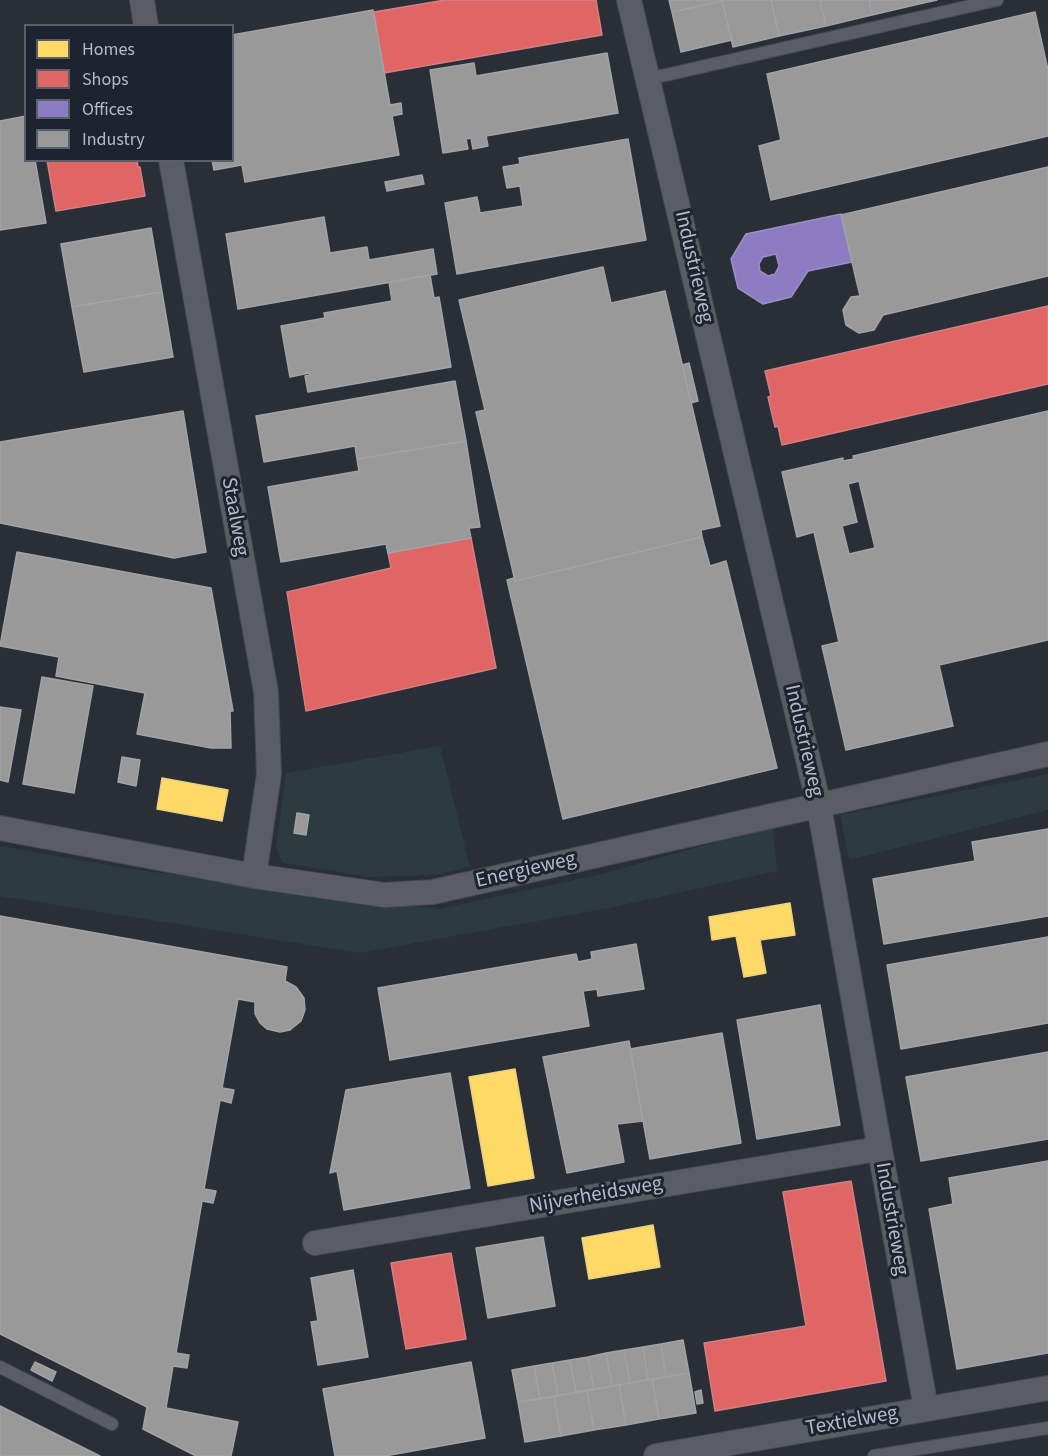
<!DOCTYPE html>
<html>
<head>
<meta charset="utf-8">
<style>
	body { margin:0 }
	#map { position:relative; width:1048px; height:1456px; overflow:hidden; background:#2a2e36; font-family:"Source Sans 3",sans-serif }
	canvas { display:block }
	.legend { position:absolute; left:24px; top:24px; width:210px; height:138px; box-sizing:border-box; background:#1e242f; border:2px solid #5a606b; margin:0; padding:8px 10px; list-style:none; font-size:18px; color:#b5bac6 }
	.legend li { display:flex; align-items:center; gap:12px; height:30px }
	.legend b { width:30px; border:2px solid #5a606b }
</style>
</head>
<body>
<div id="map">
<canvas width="1048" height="1456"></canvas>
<ul class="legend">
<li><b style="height:16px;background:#ffd966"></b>Homes</li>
<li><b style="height:16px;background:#e06666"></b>Shops</li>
<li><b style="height:16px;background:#8e7cc3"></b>Offices</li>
<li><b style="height:16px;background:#999"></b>Industry</li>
</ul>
</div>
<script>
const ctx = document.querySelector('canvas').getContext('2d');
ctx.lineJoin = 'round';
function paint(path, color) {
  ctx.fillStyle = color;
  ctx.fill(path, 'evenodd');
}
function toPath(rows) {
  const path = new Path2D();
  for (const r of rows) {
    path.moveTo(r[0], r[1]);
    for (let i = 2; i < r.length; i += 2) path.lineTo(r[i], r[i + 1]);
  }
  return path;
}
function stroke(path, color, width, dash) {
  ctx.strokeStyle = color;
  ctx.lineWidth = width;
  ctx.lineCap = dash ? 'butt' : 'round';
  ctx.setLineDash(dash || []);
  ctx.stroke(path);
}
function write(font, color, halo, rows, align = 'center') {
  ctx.font = font + ' "Source Sans 3",sans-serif';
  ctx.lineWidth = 6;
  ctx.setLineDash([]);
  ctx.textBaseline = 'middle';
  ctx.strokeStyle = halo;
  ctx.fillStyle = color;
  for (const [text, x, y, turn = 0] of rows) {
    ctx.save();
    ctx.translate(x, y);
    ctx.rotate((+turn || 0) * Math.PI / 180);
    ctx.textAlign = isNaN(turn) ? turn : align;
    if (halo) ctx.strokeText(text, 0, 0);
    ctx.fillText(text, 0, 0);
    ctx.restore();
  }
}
const green = toPath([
	[440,746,470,867,435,875,370,877,283,863,276,848,286,773],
	[1048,774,1048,810,849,860,840,815],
	[773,826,777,871,609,908,360,953,0,896,0,846,131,869,438,909,598,875]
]);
const homes = toPath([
	[162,778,228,790,222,821,157,809,162,778],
	[790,903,795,935,760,940,766,973,744,977,736,936,712,940,709,917,790,903],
	[515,1069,534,1178,488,1186,469,1077,515,1069],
	[653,1225,660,1267,589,1279,582,1238,653,1225]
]);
const shops = toPath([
	[445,0,596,0,602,35,384,73,374,12,445,0],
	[47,160,137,160,138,167,140,167,145,196,56,211,47,160],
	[1048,306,1048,384,782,445,778,426,775,427,768,397,771,396,765,371,1048,306],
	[471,538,496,668,306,711,287,592,391,568,388,553,471,538],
	[851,1181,886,1381,715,1411,704,1343,806,1326,783,1192,851,1181],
	[451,1253,466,1339,406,1349,391,1263,451,1253]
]);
const offices = toPath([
	[841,214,852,262,808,271,791,297,763,304,738,288,731,259,746,234,841,214],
	[776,254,779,266,775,274,768,276,760,271,759,264,763,257,776,254]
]);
const industry = toPath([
	[669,0,722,0,722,1,672,12,669,0],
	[771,0,820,0,826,26,779,36,771,0],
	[771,0,779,36,733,47,722,0,771,0],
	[820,0,869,0,872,15,826,26,820,0],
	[869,0,918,0,919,4,872,15,869,0],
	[918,0,937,0,919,4,918,0],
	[722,1,732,40,681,52,672,12,722,1],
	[373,10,390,105,401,103,402,114,392,116,399,155,245,182,242,165,214,170,212,160,232,160,232,35,373,10],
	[1035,12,1048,70,1048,136,771,200,759,146,781,140,767,74,1035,12],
	[607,53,618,113,486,136,488,146,473,149,471,138,466,139,468,149,443,153,430,70,474,63,476,76,607,53],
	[26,116,26,160,35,160,46,223,0,230,0,121,26,116],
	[628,139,646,240,457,274,445,203,477,197,480,213,523,206,520,186,507,188,503,167,520,164,519,158,628,139],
	[1048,167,1048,276,883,315,874,330,859,333,846,325,843,310,851,297,860,296,841,215,1048,167],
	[422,175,424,184,387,191,385,182,422,175],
	[324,217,330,253,367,247,369,260,433,249,437,274,238,309,226,234,324,217],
	[151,228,162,292,72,307,61,244,151,228],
	[603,267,611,303,665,291,720,526,701,530,702,537,515,581,476,412,485,410,459,300,603,267],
	[430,275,434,298,439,297,451,367,308,392,305,376,310,375,309,373,290,377,281,326,325,318,324,313,392,301,389,282,430,275],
	[162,292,173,357,84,372,72,307,162,292],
	[689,363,698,401,691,403,682,365,689,363],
	[455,381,466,441,357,459,355,446,264,462,256,416,455,381],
	[183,411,206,552,174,558,0,523,0,442,183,411],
	[1048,411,1048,640,939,665,953,726,846,750,822,646,839,642,814,532,797,537,782,472,843,458,843,461,854,459,853,456,1048,411],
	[859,481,875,548,849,554,842,526,857,522,848,484,859,481],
	[466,441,480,527,469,528,471,538,388,553,386,544,281,562,268,487,359,471,357,459,466,441],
	[702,537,710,566,726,561,777,768,563,819,507,580,514,578,515,581,702,537],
	[17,552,211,588,233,711,230,711,231,748,211,748,137,734,145,693,56,676,59,657,0,646,17,552],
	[42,677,93,686,74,793,23,784,42,677],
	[0,707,21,710,8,782,0,780,0,707],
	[122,757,140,760,136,786,118,782,122,757],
	[297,813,309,815,306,835,294,833,297,813],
	[1048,829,1048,916,884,944,873,879,975,861,972,842,1048,829],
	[0,916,287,967,285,981,296,987,304,998,305,1010,301,1021,290,1030,280,1032,267,1029,260,1023,255,1014,255,1002,238,999,222,1088,234,1090,231,1103,220,1100,204,1189,216,1191,213,1203,202,1201,176,1353,189,1355,187,1368,173,1366,166,1408,238,1422,231,1456,196,1456,143,1429,147,1407,0,1334,0,916],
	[1048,937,1048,1023,901,1049,887,965,1048,937],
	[636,944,644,989,598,996,597,989,583,991,589,1026,390,1060,378,988,576,954,578,962,592,959,591,952,636,944],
	[820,1005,840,1125,757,1139,737,1020,820,1005],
	[722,1033,741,1143,650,1159,630,1049,722,1033],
	[629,1041,643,1121,617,1124,624,1162,567,1173,543,1057,629,1041],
	[1048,1052,1048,1139,921,1161,906,1077,1048,1052],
	[450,1073,470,1188,344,1210,337,1171,330,1173,346,1090,450,1073],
	[1048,1161,1048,1353,957,1369,929,1209,953,1204,949,1178,1048,1161],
	[543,1237,555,1306,488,1318,476,1248,543,1237],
	[353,1270,368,1357,318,1365,311,1322,318,1321,311,1278,353,1270],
	[683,1340,689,1373,666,1377,661,1344,683,1340],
	[661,1344,666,1377,648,1380,643,1347,661,1344],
	[643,1347,648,1380,630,1383,624,1350,643,1347],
	[624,1350,630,1383,612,1386,606,1353,624,1350],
	[606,1353,612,1386,594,1389,588,1357,606,1353],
	[588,1357,594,1389,576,1392,570,1360,588,1357],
	[570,1360,576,1392,558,1396,552,1363,570,1360],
	[35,1362,56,1372,52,1381,31,1370,35,1362],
	[471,1362,485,1438,385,1456,335,1456,323,1389,471,1362],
	[552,1363,558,1396,540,1399,534,1366,552,1363],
	[534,1366,540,1399,518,1402,512,1370,534,1366],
	[689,1373,696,1413,659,1419,652,1379,689,1373],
	[652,1379,659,1419,626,1425,619,1385,652,1379],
	[619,1385,626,1425,594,1430,587,1391,619,1385],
	[701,1390,703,1403,697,1404,695,1392,701,1390],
	[587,1391,594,1430,561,1436,554,1396,587,1391],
	[554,1396,561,1436,525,1442,518,1402,554,1396],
	[0,1406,100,1456,0,1456,0,1406]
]);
const lane = toPath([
	[648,79,997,0],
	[0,1367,112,1424],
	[874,1456,1048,1428]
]);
const street = toPath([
	[142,0,146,26],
	[629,0,819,806,926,1409],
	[171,160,266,692,269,774,254,876],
	[0,828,254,876,385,895,433,892,1048,754],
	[315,1243,878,1149],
	[656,1456,1048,1388]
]);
const streetNames = [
	["Industrieweg",693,267,77],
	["Staalweg",234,517,80],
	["Industrieweg",803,741,77],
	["Energieweg",526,871,-13],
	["Nijverheidsweg",596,1196,-10],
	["Industrieweg",891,1219,80],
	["Textielweg",852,1422,-10]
];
paint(green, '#2c3b3e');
paint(homes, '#ffd966');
stroke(homes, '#e9d083', 1.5);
paint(shops, '#e06666');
stroke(shops, '#d37f83', 1.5);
paint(offices, '#8e7cc3');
stroke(offices, '#9a8fc4', 1.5);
paint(industry, '#999');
stroke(industry, '#a1a3a6', 1.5);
stroke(lane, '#46494e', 14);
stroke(street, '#46494e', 26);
stroke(lane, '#5a5d63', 12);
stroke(street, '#5a5d63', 24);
write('21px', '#b5bac6', '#1e242f', streetNames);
</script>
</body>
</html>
